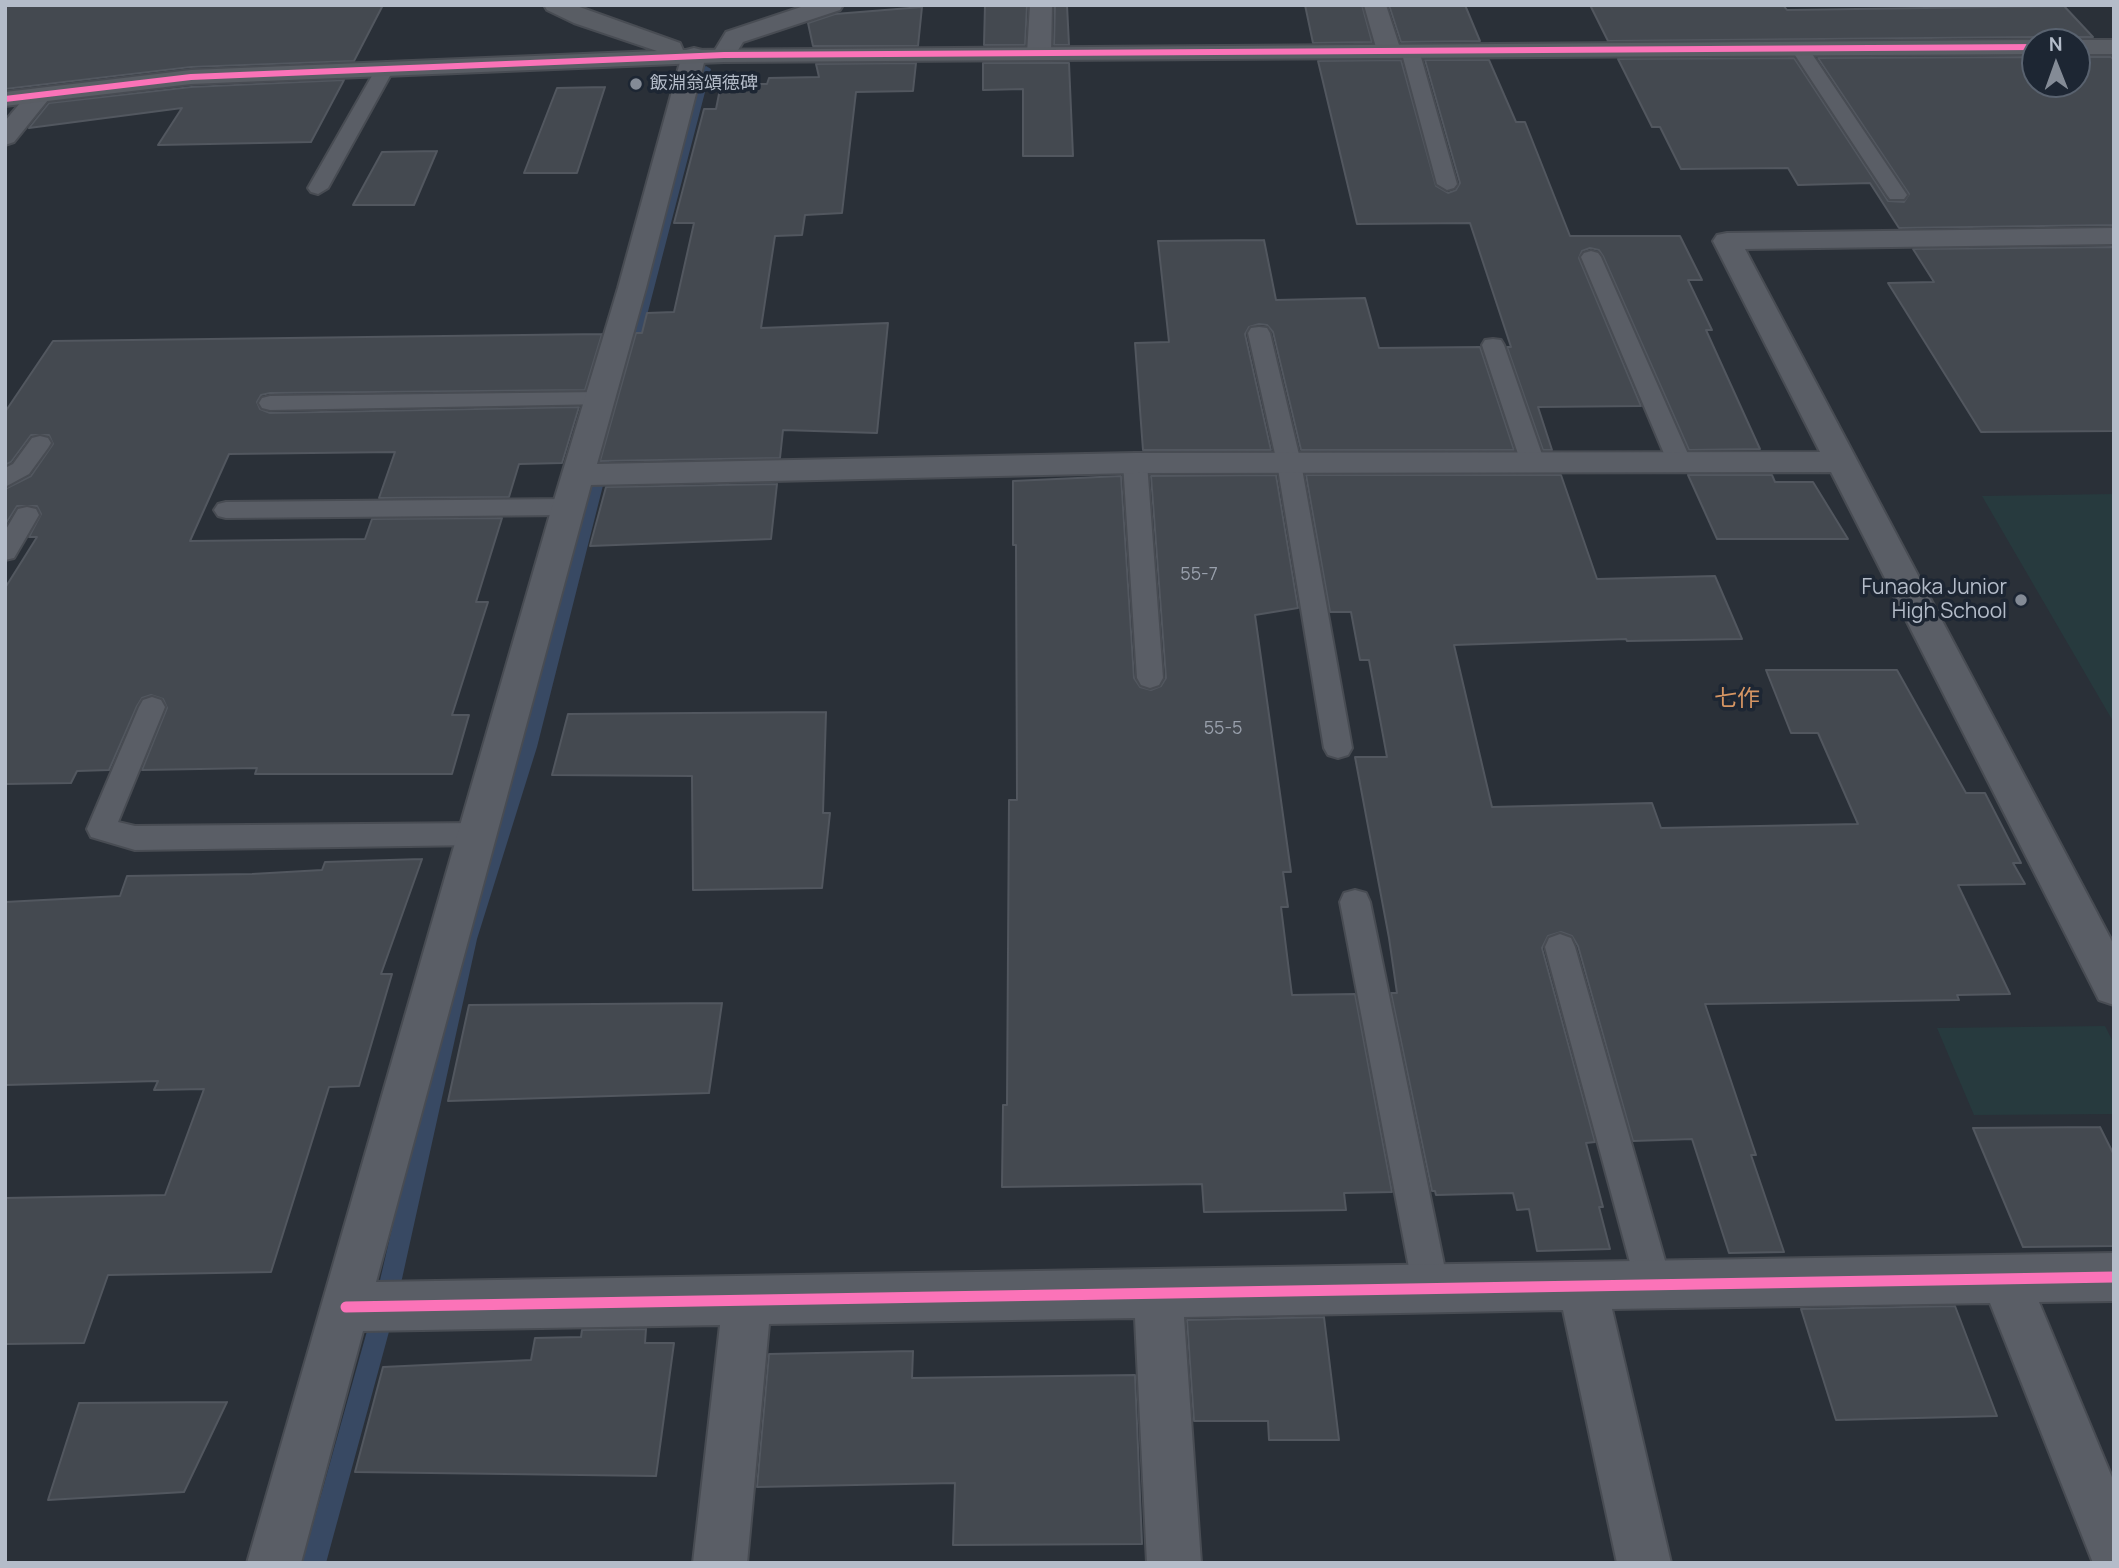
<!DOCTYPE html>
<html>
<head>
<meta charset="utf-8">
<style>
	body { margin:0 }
	#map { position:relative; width:2119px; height:1568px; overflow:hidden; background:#2a3038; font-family:Manrope,sans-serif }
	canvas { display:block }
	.frame { position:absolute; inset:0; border:7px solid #b4bcc9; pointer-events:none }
	.north { position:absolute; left:2021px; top:28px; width:70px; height:70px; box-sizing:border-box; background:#1d2633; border:2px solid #59626f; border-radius:50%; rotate:359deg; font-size:19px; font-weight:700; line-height:28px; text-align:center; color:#b4bcc9 }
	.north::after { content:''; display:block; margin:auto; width:24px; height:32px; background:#848b96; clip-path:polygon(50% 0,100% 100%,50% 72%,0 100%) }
</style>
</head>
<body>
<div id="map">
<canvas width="2119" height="1568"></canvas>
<div class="frame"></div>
<div class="north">N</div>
</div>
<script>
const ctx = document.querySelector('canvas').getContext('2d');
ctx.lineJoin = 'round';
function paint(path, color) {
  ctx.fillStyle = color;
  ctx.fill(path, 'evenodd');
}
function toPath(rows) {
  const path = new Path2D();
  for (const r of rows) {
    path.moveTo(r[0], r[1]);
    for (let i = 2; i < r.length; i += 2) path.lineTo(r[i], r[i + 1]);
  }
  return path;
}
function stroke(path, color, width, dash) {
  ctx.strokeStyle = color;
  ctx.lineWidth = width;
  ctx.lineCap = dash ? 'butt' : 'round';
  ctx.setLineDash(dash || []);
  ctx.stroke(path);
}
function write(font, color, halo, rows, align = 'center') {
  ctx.font = font + ' Manrope,"Noto Sans JP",sans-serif';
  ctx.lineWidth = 7;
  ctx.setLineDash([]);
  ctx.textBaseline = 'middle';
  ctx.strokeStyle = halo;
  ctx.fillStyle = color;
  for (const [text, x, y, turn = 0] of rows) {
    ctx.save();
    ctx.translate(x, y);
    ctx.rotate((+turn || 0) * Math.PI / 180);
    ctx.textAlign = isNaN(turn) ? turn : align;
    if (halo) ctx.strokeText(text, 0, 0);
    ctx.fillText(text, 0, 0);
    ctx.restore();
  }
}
const green = toPath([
	[2114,494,2114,723,1982,496],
	[2105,1026,2114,1044,2114,1114,1974,1115,1937,1028]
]);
const stream = toPath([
	[706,66,711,69,631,377,624,381,619,380,617,377,701,69,706,66],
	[608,433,615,438,537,747,477,939,396,1306,326,1563,302,1563,374,1306,459,939,519,747,601,438,608,433]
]);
const building = toPath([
	[5,5,383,5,354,61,191,67,5,89,5,5],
	[985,5,1027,5,1025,45,984,45,985,5],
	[1055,5,1067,5,1069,45,1054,45,1055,5],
	[1305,5,1362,5,1372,42,1313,43,1305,5],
	[1389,5,1465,5,1480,41,1401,42,1389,5],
	[1590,5,1783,5,1787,10,2064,6,2093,37,2076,37,2066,42,2046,42,2035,37,1608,41,1590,5],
	[922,7,918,46,813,46,808,23,835,14,922,7],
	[2035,57,2035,84,2077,84,2077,57,2111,57,2114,60,2114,225,1899,228,1870,183,1798,185,1788,168,1681,169,1660,127,1652,127,1618,59,1794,58,1888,201,1904,202,1909,194,1818,58,2035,57],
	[1401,60,1436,186,1448,193,1456,190,1460,183,1425,60,1489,60,1516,122,1525,122,1570,236,1680,236,1702,280,1688,280,1712,330,1706,330,1760,449,1689,450,1603,256,1599,250,1590,248,1582,251,1579,258,1641,406,1538,407,1552,450,1543,450,1507,347,1511,347,1470,223,1357,224,1318,61,1401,60],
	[916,63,913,91,856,92,842,213,805,215,802,235,775,236,761,328,888,323,877,433,783,430,780,458,600,461,636,333,642,333,647,313,674,312,694,223,674,223,704,109,716,109,721,84,767,84,769,78,819,77,816,64,916,63],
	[983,63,1069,63,1073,156,1023,156,1023,89,983,90,983,63],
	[344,80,311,142,158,145,182,108,29,128,49,103,191,87,344,80],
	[605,87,577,173,524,173,557,88,605,87],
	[437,151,414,205,353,205,382,152,437,151],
	[1264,240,1276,300,1365,298,1379,348,1480,347,1514,450,1301,450,1273,332,1267,325,1259,324,1249,327,1245,334,1271,450,1143,450,1135,343,1169,342,1158,241,1264,240],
	[2114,247,2114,431,1981,432,1888,283,1934,282,1913,249,2114,247],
	[602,334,585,390,270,393,261,395,257,402,260,409,270,413,579,407,562,463,519,464,509,497,379,498,395,452,229,454,190,541,365,539,372,519,502,518,476,602,488,602,452,715,469,715,452,774,255,774,257,768,142,770,167,708,163,699,151,695,142,698,137,706,109,770,77,771,71,783,5,784,5,588,37,537,29,537,41,514,37,506,17,506,5,525,5,489,31,476,53,444,49,435,31,435,11,462,5,465,5,412,53,341,602,334],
	[1276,475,1298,608,1255,615,1291,872,1283,872,1288,907,1281,907,1292,995,1355,994,1392,1192,1344,1193,1346,1210,1204,1212,1202,1184,1002,1187,1003,1105,1007,1105,1009,800,1017,800,1016,545,1013,545,1013,481,1121,476,1134,678,1140,687,1151,690,1161,686,1166,678,1151,476,1276,475],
	[1306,475,1561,475,1597,579,1715,576,1742,639,1627,641,1626,639,1454,645,1492,807,1652,803,1661,828,1858,824,1818,733,1791,733,1766,670,1897,670,1966,793,1985,793,2021,863,2013,863,2025,884,1958,885,2010,994,1957,995,1959,1000,1705,1004,1756,1155,1751,1155,1784,1252,1729,1253,1692,1139,1633,1141,1578,946,1572,936,1561,932,1548,936,1542,948,1595,1142,1586,1143,1603,1207,1599,1207,1610,1249,1537,1251,1529,1209,1517,1210,1513,1193,1436,1195,1435,1191,1432,1191,1391,993,1397,993,1389,938,1355,757,1387,757,1369,660,1360,660,1351,612,1330,612,1306,475],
	[1688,475,1772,475,1775,482,1813,482,1848,539,1717,539,1688,475],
	[777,484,771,539,590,546,606,487,777,484],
	[826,712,823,813,830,813,822,888,693,890,692,776,552,775,568,714,826,712],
	[422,859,381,974,392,974,359,1086,329,1087,271,1272,108,1275,84,1343,5,1344,5,1198,165,1195,204,1089,154,1090,158,1081,5,1085,5,902,120,896,127,876,252,874,322,870,325,862,422,859],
	[722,1003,709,1093,448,1101,469,1005,722,1003],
	[2100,1127,2114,1155,2114,1246,2023,1247,1973,1128,2100,1127],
	[1955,1306,1997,1416,1836,1420,1801,1309,1955,1306],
	[1324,1317,1339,1440,1269,1440,1268,1421,1194,1421,1187,1320,1324,1317],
	[646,1329,645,1343,674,1343,656,1476,355,1472,383,1367,531,1360,535,1338,581,1337,582,1330,646,1329],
	[913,1351,912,1378,1135,1375,1142,1544,953,1545,955,1483,757,1487,769,1354,913,1351],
	[227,1402,184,1492,48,1500,79,1403,227,1402]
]);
const lane = toPath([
	[1800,44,1806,45,1907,195,1904,199,1890,199,1887,195,1791,49,1800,44],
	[1410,45,1419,50,1457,184,1454,188,1447,190,1437,184,1401,50,1410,45],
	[386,62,395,67,328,188,318,194,311,192,308,188,377,67,386,62],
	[1591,251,1598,253,1601,257,1692,463,1688,468,1680,471,1672,468,1668,463,1581,257,1584,253,1591,251],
	[1259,327,1267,328,1270,333,1301,463,1352,748,1348,755,1338,758,1328,755,1324,748,1277,463,1248,333,1251,328,1259,327],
	[1493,339,1501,340,1504,345,1545,463,1541,468,1533,471,1525,468,1521,463,1482,345,1485,340,1493,339],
	[601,392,609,394,612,399,609,404,270,410,262,408,259,403,262,398,270,396,601,392],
	[40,436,48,438,51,443,48,448,29,474,5,487,5,468,13,464,32,438,40,436],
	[1135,455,1143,458,1147,463,1163,678,1159,685,1150,688,1141,685,1137,678,1123,463,1127,458,1135,455],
	[568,499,576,501,580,507,576,513,568,515,226,518,218,516,214,510,218,504,226,502,568,499],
	[27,507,36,509,39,515,14,558,5,560,5,531,18,509,27,507],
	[152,697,161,700,165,707,118,822,135,826,478,823,488,826,492,834,488,842,478,845,135,850,91,837,87,829,139,707,143,700,152,697],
	[1355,890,1366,893,1370,902,1449,1289,1444,1301,1431,1306,1418,1301,1413,1289,1340,902,1344,893,1355,890],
	[1560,934,1571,938,1575,947,1672,1285,1667,1297,1654,1302,1641,1297,1636,1285,1545,947,1549,938,1560,934]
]);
const street = toPath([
	[807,5,843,5,840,10,743,42,732,60,716,60,712,55,726,32,807,5],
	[1030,5,1052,5,1051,53,1047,58,1031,58,1027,53,1030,5],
	[1364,5,1386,5,1401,51,1397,56,1389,58,1381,56,1377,51,1364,5],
	[694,48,702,50,706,55,646,288,597,464,1135,453,1820,452,1713,241,1717,235,1727,233,2114,228,2114,244,1745,249,2114,945,2114,1005,2099,1000,1831,472,1135,473,591,485,376,1282,2114,1253,2114,1301,2039,1302,2114,1482,2114,1563,2093,1563,1990,1303,1612,1309,1671,1563,1617,1563,1563,1310,1184,1317,1201,1563,1147,1563,1135,1318,769,1324,747,1563,693,1563,720,1325,363,1331,301,1563,247,1563,552,507,618,288,682,55,686,50,694,48],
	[40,88,49,90,52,95,14,142,5,145,5,121,31,90,40,88]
]);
const secondary = toPath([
	[544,5,574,5,680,43,683,50,2035,40,2043,42,2035,42,2035,54,724,62,191,84,5,106,5,92,191,70,657,51,574,23,547,10,544,5],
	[2077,40,2114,40,2114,54,2077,54,2077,42,2069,42,2077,40]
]);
const cyclewayFar1 = toPath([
	[5,99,191,77,724,55,2035,47]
]);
const cycleway = toPath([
	[346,1307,2114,1277]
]);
const markers = [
	[636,84,7,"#848b96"],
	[2021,600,7,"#848b96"]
];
const farPoinames = [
	["飯淵翁頌徳碑",650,84]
];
const numberNames = [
	["55-7",1199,575],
	["55-5",1223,729]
];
const poiNames = [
	["Funaoka Junior",2007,588],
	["High School",2007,612]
];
const neighbourhoodNames = [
	["七作",1737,700]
];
paint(green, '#273a3e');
paint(stream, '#384963');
paint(building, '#444950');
stroke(building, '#52575f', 2);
stroke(lane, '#484c53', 4);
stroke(street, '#484c53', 4);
stroke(secondary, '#484c53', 4);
paint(lane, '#5a5e66');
paint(street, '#5a5e66');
paint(secondary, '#595d64');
stroke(cyclewayFar1, '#fb73b8', 6);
stroke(cycleway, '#fb73b8', 11);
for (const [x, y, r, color] of markers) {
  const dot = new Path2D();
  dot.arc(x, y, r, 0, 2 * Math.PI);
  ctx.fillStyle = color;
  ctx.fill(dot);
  stroke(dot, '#1d2633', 2.5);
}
write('18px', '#b4bcc9', '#1d2633', farPoinames, 'left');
write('18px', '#989fab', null, numberNames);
write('21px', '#b4bcc9', '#1d2633', poiNames, 'right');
write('23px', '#d59563', '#1d2633', neighbourhoodNames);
</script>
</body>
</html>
